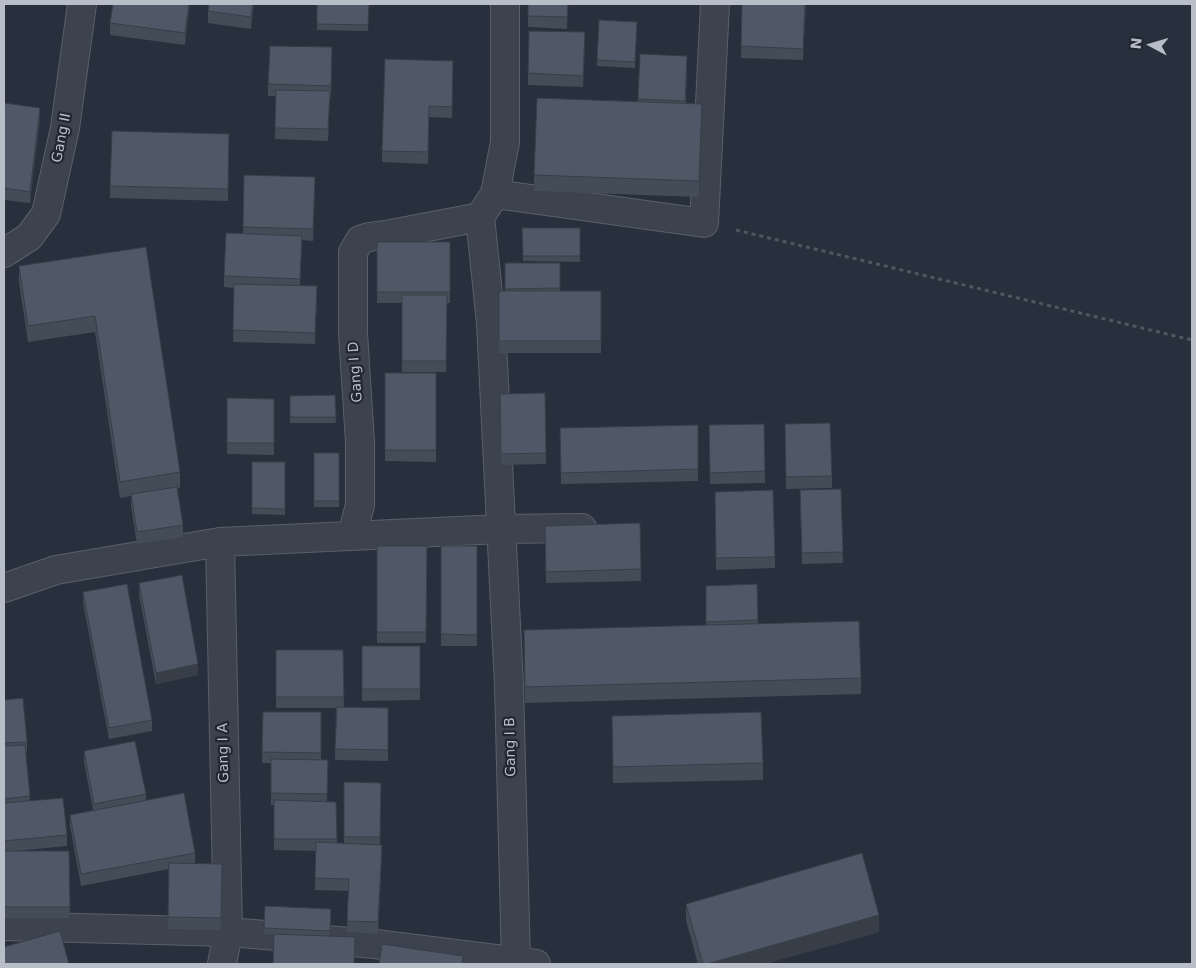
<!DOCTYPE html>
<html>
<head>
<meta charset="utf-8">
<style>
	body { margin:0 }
	#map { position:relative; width:1196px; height:968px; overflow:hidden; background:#28303d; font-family:"DejaVu Sans",sans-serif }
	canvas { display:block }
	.frame { position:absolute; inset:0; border:5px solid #b8bec8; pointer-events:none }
	.north { position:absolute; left:1126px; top:20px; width:50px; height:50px; -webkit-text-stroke:4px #212733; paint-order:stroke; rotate:276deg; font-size:14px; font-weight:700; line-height:20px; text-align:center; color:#b8bec8 }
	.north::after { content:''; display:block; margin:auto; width:18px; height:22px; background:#b8bec8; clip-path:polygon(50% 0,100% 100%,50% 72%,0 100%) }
</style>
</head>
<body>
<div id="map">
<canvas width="1196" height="968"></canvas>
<div class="frame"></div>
<div class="north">N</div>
</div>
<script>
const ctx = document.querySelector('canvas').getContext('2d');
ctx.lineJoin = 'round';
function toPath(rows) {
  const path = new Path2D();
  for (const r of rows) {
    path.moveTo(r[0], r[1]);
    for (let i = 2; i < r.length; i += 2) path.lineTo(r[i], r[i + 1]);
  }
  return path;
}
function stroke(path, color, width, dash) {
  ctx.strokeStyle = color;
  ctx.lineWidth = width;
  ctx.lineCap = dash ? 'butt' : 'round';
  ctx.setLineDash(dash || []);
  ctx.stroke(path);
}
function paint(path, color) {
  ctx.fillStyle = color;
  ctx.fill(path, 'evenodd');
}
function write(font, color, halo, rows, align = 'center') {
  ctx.font = font + ' "DejaVu Sans",sans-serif';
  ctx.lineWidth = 4.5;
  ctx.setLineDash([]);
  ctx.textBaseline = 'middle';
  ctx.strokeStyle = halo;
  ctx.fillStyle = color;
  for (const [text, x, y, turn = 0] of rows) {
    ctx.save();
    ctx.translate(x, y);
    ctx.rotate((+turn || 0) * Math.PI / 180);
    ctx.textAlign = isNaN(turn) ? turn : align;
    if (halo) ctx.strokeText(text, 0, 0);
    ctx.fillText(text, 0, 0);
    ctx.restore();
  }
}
const path = toPath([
	[736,230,1192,340]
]);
const minor = toPath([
	[505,4,505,142,495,194,480,217,491,323,509,685,516,964],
	[495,194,704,223,715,4],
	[4,253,29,237,46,214,65,128,82,4],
	[352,535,360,505,360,442,353,333,353,252,360,240,369,237,391,234,480,217],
	[220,542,228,932,222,964],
	[4,588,56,570,220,542,501,529,582,528],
	[4,926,228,932,375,944,536,964]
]);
const wall = toPath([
	[190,4,185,45,110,35,110,23],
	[254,4,251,29,208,23,208,11],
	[317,4,369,4,368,31,317,30],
	[528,4,568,4,567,29,528,27],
	[742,4,806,4,803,60,741,58],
	[599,20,637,22,635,68,597,66],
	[585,44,583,87,528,85,528,73],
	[640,54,687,67,686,103,702,120,699,197,534,191,534,175,638,102],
	[332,59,331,98,330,98,328,141,275,139,276,96,268,96,268,84],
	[453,73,452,118,429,117,428,164,382,162,382,151],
	[4,115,40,119,30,203,4,200],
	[229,146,228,201,110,198,110,186],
	[244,175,315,188,313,241,302,240,300,285,317,297,315,344,233,342,234,288,224,287,224,276,243,234],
	[522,228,580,228,580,262,523,261],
	[377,242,450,242,450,303,447,303,446,372,402,372,402,303,377,303],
	[146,247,180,472,180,488,177,489,183,525,183,537,137,544,131,506,131,496,120,498,95,332,28,342,19,282,19,266],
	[505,263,560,263,560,291,601,291,601,353,499,353,499,291,505,291],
	[385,373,436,373,436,462,385,461],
	[545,393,546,464,501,465,500,405],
	[335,395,336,423,290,423,290,396],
	[227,398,274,399,274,455,227,454],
	[764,424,765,483,710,484,709,425],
	[698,425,698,481,561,484,560,428],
	[785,435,832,476,832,488,786,489],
	[314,453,339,453,339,507,314,507],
	[252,462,285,462,285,515,252,514],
	[841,489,843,563,802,564,800,502],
	[715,492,775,557,775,568,716,570],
	[640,523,641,581,546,583,545,526],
	[377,546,427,546,426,643,377,643],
	[441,546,477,546,477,646,441,646],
	[139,583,198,675,156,684,139,595],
	[757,584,758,624,861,678,861,694,525,703,524,646,706,625,706,586],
	[83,592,152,720,152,731,109,739,83,603],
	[362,646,420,646,420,700,362,701],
	[276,650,343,650,344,707,388,708,388,761,335,760,336,708,276,708],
	[4,700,27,742,27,753,26,753,30,801,67,835,67,846,16,851,69,851,70,918,4,918],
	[263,712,321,712,321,760,328,760,327,802,336,802,337,843,344,843,344,782,381,783,380,845,382,856,378,934,347,932,348,891,315,890,316,851,274,850,274,805,271,805,271,763,262,763],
	[612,716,763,763,763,780,613,783],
	[84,751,146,794,146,800,195,853,195,864,222,864,221,930,168,929,169,869,81,886,70,826,70,815,93,810,84,762],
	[686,904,879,932,764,964,698,964,686,920],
	[265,906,331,909,330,936,355,948,274,935,264,934]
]);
const shadedWall = toPath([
	[189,4,190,4,185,45,185,33],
	[253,4,254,4,251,29,251,17],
	[805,4,806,4,803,60,803,49],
	[702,104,702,120,699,197,699,181],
	[40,108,40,119,30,203,30,192],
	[198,664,198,675,156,684,156,673],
	[382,845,382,856,378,934,378,922],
	[879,915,879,932,764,964,707,964]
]);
const building = toPath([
	[113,4,189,4,185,33,110,23,113,4],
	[209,4,253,4,251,17,208,11,209,4],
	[317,4,369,4,368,25,317,24,317,4],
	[528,4,568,4,567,17,528,16,528,4],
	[742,4,805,4,803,49,741,46,742,4],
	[599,20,637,22,635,62,597,60,599,20],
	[529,31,585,32,583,76,528,73,529,31],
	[270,46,332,47,331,86,268,84,270,46],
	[640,54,687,56,685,101,638,99,640,54],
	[385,59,453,61,452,107,429,106,428,152,382,151,385,59],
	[276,90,330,91,328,129,275,128,276,90],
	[537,98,702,104,699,181,534,175,537,98],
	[5,103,40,108,30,192,4,188,4,115,5,103],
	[112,131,229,134,228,189,110,186,112,131],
	[244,175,315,177,313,229,243,227,244,175],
	[522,228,580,228,580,256,523,256,522,228],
	[226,233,302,236,300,279,224,276,226,233],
	[377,242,450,242,450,292,377,292,377,242],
	[146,247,180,472,120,482,95,316,28,326,19,266,146,247],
	[505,263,560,263,560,288,505,289,505,263],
	[234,284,317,286,315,333,233,330,234,284],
	[499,291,601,291,601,341,499,341,499,291],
	[402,295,447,295,446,361,402,361,402,295],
	[385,373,436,373,436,450,385,450,385,373],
	[545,393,546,453,501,454,500,394,545,393],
	[335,395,336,417,290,417,290,396,335,395],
	[227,398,274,399,274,443,227,443,227,398],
	[830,423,832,476,786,477,785,424,830,423],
	[764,424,765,471,710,473,709,425,764,424],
	[698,425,698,469,561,473,560,428,698,425],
	[314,453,339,453,339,501,314,501,314,453],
	[252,462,285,462,285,509,252,508,252,462],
	[177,487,183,525,137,532,131,494,177,487],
	[841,489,843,552,802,553,800,490,841,489],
	[773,490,775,557,716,558,715,492,773,490],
	[640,523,641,569,546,572,545,526,640,523],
	[377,546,427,546,426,632,377,632,377,546],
	[441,546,477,546,477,635,441,634,441,546],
	[182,575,198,664,156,673,139,583,182,575],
	[127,584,152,720,109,728,83,592,127,584],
	[757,584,758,620,706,622,706,586,757,584],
	[859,621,861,678,525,687,524,630,859,621],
	[362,646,420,646,420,689,362,689,362,646],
	[276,650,343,650,344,697,276,697,276,650],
	[23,698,27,742,4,743,4,700,23,698],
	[337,707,388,708,388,750,335,749,337,707],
	[263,712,321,712,321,753,262,752,263,712],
	[761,712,763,763,613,767,612,716,761,712],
	[135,741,146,794,94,804,84,751,135,741],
	[25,745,30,796,4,799,4,746,25,745],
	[271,759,328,760,327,794,271,793,271,759],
	[344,782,381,783,380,837,344,837,344,782],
	[184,793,195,853,81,874,70,815,184,793],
	[63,798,67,835,4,841,4,803,63,798],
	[274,800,336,802,337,839,274,839,274,800],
	[316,842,382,845,378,922,347,921,349,879,315,878,316,842],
	[4,851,69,851,70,907,4,907,4,851],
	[862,853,879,915,707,964,703,964,686,904,862,853],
	[169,863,222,864,221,918,168,917,169,863],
	[265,906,331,909,330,931,264,928,265,906],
	[60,931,69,964,4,964,4,947,60,931],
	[274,934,355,937,354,964,273,964,274,934],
	[382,944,463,956,462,964,379,964,382,944]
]);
const streetNames = [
	["Gang II",62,138,-79],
	["Gang I D",356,372,-94],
	["Gang I B",511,747,-91],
	["Gang I A",224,753,-91]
];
stroke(minor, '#5a606b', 30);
stroke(path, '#4a5a5d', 3, [4, 4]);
stroke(minor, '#3c424e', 28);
paint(wall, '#444c58');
paint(shadedWall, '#373e47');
paint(building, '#4f5866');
stroke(building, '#373e47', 1);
write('14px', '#b8bec8', '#212733', streetNames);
</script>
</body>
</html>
